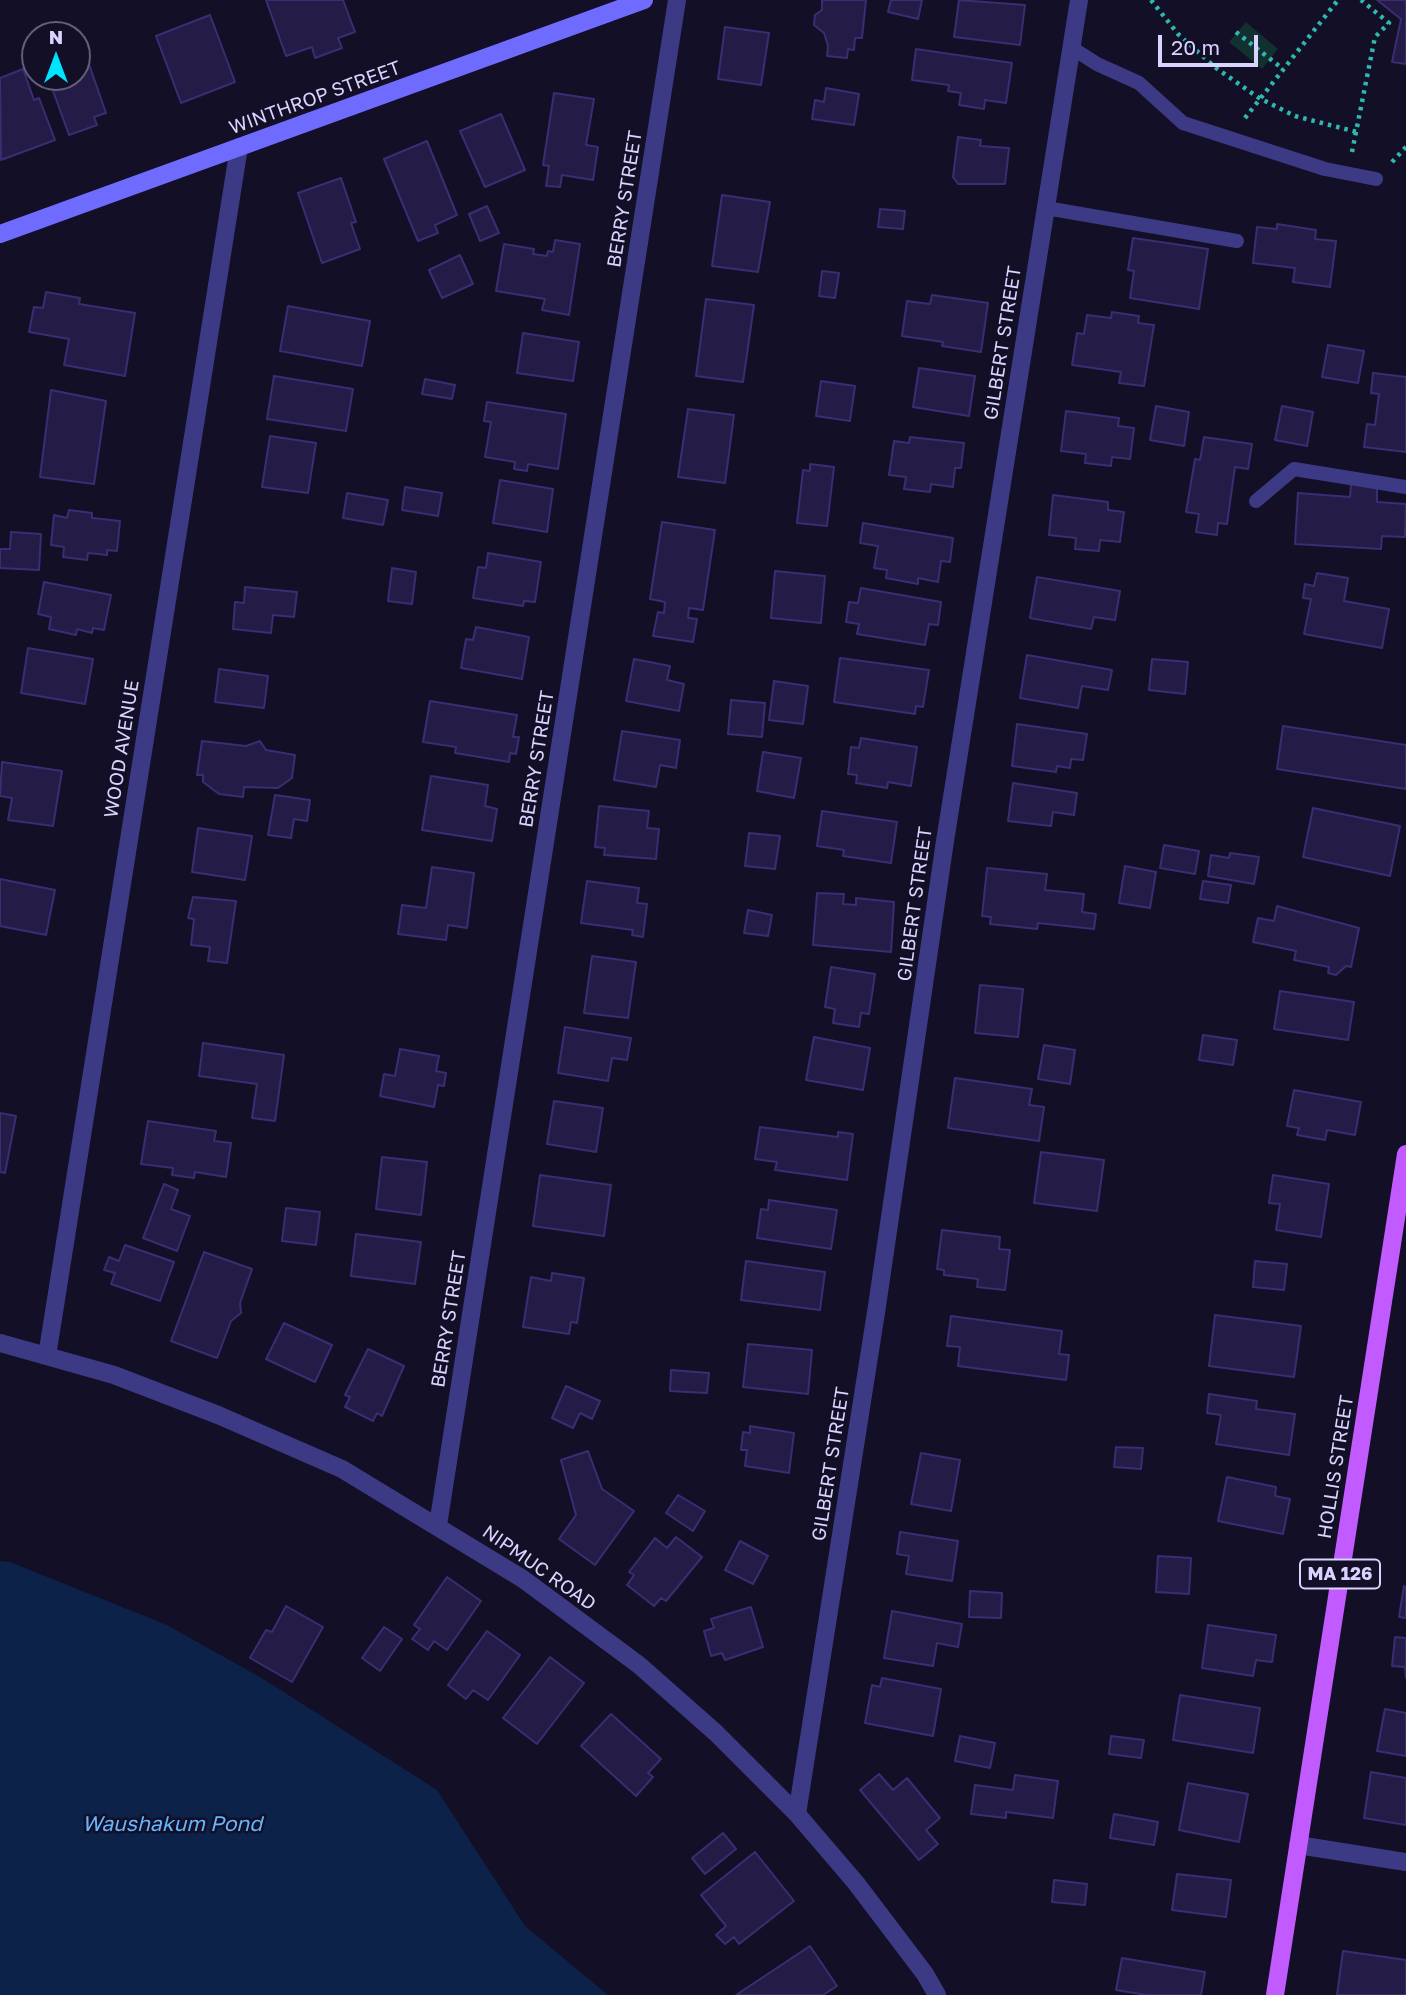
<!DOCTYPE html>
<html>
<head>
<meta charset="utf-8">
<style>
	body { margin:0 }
	#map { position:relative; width:1406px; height:1995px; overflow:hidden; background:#130f26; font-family:"Golos Text",sans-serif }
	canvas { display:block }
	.north { position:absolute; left:21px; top:21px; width:70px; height:70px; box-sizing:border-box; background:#130f26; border:2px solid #625e7d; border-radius:50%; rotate:0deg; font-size:19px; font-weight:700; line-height:28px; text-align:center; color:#d9d4ff }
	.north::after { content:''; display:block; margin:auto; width:24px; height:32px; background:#00e5ff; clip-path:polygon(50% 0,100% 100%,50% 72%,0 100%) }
	.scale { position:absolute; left:1158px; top:35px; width:100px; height:32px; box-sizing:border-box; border:4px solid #d9d4ff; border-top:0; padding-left:9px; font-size:21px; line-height:24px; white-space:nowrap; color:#d9d4ff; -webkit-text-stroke:5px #130f26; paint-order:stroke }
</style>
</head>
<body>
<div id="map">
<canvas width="1406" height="1995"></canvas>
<div class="north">N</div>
<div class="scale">20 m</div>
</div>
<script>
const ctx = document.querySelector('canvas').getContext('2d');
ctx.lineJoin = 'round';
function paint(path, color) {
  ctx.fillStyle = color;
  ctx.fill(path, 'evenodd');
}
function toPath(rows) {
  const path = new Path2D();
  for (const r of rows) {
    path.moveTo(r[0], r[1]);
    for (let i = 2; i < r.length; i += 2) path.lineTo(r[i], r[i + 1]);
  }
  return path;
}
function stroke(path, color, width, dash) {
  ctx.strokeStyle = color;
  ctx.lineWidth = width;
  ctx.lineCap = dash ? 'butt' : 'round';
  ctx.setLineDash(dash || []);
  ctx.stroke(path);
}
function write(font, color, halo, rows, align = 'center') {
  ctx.font = font + ' "Golos Text",sans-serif';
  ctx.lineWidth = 5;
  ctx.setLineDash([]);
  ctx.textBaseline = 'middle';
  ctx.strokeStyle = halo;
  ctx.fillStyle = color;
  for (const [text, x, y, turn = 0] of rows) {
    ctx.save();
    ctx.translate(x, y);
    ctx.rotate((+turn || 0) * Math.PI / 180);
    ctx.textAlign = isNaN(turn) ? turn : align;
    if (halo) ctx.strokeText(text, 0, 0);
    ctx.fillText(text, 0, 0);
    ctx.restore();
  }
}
const green = toPath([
	[1246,22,1278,49,1262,69,1229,42]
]);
const water = toPath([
	[0,1561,10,1562,167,1625,265,1680,437,1790,525,1926,608,1995,0,1995]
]);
const building = toPath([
	[266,0,343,0,355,32,338,38,342,48,315,58,312,47,286,56,266,0],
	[822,0,866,0,862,38,855,38,854,50,848,49,847,58,827,56,828,46,824,33,814,25,815,15,822,10,822,0],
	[891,0,922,0,918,19,888,12,891,0],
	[959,0,1025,5,1020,45,954,37,959,0],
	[1377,0,1406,0,1406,64,1392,62,1401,19,1377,0],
	[210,15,235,82,181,103,156,36,210,15],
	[725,27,769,33,761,85,718,79,725,27],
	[83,47,106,113,94,117,97,125,69,135,48,77,77,77,77,49,83,47],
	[916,49,1012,63,1006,103,985,100,984,109,959,105,961,93,948,91,949,85,912,80,916,49],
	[23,69,34,100,39,98,55,140,1,160,0,78,23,69],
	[826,88,859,94,854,125,812,119,815,100,824,102,826,88],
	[554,93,594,99,586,145,598,147,593,180,562,175,560,187,546,186,549,166,543,165,554,93],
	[501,114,525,170,485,187,460,131,501,114],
	[958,137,981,140,980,146,1009,148,1005,184,958,184,953,177,958,137],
	[427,141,457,215,435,225,438,233,418,241,384,159,427,141],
	[341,178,356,222,351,223,360,249,322,263,298,193,341,178],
	[722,195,770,202,758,272,712,266,722,195],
	[487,206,499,233,480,241,469,214,487,206],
	[880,209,905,211,903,229,878,227,880,209],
	[1277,224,1316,230,1315,239,1336,241,1330,287,1293,282,1295,268,1253,263,1257,227,1277,229,1277,224],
	[1133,238,1208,249,1199,309,1130,298,1134,271,1128,270,1133,238],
	[555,240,580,244,569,315,542,310,545,299,496,291,504,244,534,249,533,254,547,256,548,251,553,252,555,240],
	[460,255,473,284,442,298,429,270,460,255],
	[822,271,839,273,835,298,819,296,822,271],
	[46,292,80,298,79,304,135,313,125,376,64,365,69,339,29,332,34,307,43,308,46,292],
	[932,295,988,303,981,352,942,346,943,342,902,336,907,301,930,304,932,295],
	[706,299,754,305,743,382,696,376,706,299],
	[288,306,370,321,362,366,280,351,288,306],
	[1112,312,1139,316,1138,323,1154,325,1144,386,1119,383,1121,372,1072,365,1077,333,1084,334,1087,315,1111,318,1112,312],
	[523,333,579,342,573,381,517,373,523,333],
	[1328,345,1364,351,1358,383,1322,377,1328,345],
	[919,368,975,376,969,416,913,407,919,368],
	[1373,373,1406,377,1406,452,1364,447,1367,424,1375,425,1379,394,1371,393,1373,373],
	[274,376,353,389,346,431,267,419,274,376],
	[425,379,455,385,452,399,422,394,425,379],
	[821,381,855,386,850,421,816,416,821,381],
	[51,390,106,401,94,484,40,477,51,390],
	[487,402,566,414,558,469,528,464,527,471,514,469,515,462,485,457,491,422,484,421,487,402],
	[1156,406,1189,412,1184,446,1150,440,1156,406],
	[1282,406,1313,412,1307,446,1275,440,1282,406],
	[688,409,734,415,725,483,678,477,688,409],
	[1066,411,1119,418,1118,426,1134,428,1130,459,1112,457,1111,466,1085,463,1086,454,1061,451,1066,411],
	[270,436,316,443,308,493,262,487,270,436],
	[910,437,964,443,961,468,955,468,953,487,931,484,930,492,904,489,906,477,889,475,894,441,909,443,910,437],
	[1204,437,1252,444,1248,469,1235,467,1227,524,1218,523,1217,535,1196,532,1199,514,1186,512,1195,459,1200,460,1204,437],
	[810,464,834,467,827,526,797,523,803,470,810,471,810,464],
	[500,480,553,489,547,532,493,523,500,480],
	[1351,484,1377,486,1377,502,1406,504,1405,537,1382,536,1381,549,1295,544,1298,493,1350,497,1351,484],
	[405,487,442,493,438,516,402,510,405,487],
	[347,493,388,500,383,525,343,518,347,493],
	[1053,495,1108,502,1108,510,1124,512,1120,542,1100,540,1099,551,1075,549,1076,538,1049,535,1053,495],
	[69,510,92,513,92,518,120,521,117,551,107,550,107,555,88,553,87,560,63,557,64,547,51,545,54,515,67,518,69,510],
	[662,522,715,530,703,610,689,608,688,618,697,619,693,642,653,636,658,612,664,613,665,602,650,599,662,522],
	[863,523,953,538,950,562,941,561,938,582,918,578,918,584,886,578,887,570,874,568,878,546,860,543,863,523],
	[11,532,41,534,39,570,0,568,0,549,10,549,11,532],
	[488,553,541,562,535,602,524,601,523,606,473,598,478,567,486,568,488,553],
	[392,568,416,572,412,604,388,601,392,568],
	[775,571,825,576,821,623,771,618,775,571],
	[1317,573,1348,578,1344,601,1389,609,1382,648,1304,634,1311,599,1303,598,1305,584,1314,586,1317,573],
	[1037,577,1120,591,1115,620,1094,617,1091,629,1030,618,1037,577],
	[44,582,111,595,104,630,93,628,92,633,77,629,76,635,49,629,51,617,38,614,44,582],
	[245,587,297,592,294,617,273,615,271,633,233,629,235,602,244,603,245,587],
	[861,588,941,602,938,625,929,624,925,645,857,634,859,624,846,622,849,602,858,603,861,588],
	[476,627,529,637,522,679,461,668,466,639,473,640,476,627],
	[28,648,93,659,85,704,21,693,28,648],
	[1027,655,1112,670,1108,690,1082,686,1078,708,1020,698,1027,655],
	[840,658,929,670,923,707,916,706,915,714,834,702,840,658],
	[634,659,670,666,667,680,684,684,679,711,626,701,634,659],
	[1152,659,1188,662,1185,694,1149,690,1152,659],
	[219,669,268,676,264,708,215,702,219,669],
	[774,681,808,686,803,724,769,720,774,681],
	[731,700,765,703,762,737,728,734,731,700],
	[430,701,517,715,513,737,519,737,516,754,510,753,509,762,455,753,456,747,423,742,430,701],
	[1017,724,1087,734,1083,760,1071,759,1070,768,1057,766,1056,772,1012,766,1017,724],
	[1283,726,1406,745,1406,789,1277,769,1283,726],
	[622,731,680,740,676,768,660,765,656,787,614,780,622,731],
	[861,738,917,747,911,786,888,782,887,788,856,783,857,775,848,774,851,747,859,748,861,738],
	[202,741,246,746,260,741,266,750,295,755,292,778,278,788,244,787,243,797,219,794,203,782,203,775,197,775,202,741],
	[763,752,801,758,794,798,757,791,763,752],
	[2,762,62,771,53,826,8,820,12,798,0,796,2,762],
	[431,776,488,785,485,806,497,809,492,841,422,830,431,776],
	[1013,783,1077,793,1074,815,1053,812,1051,826,1008,821,1013,783],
	[275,795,310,800,307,821,294,819,291,838,268,835,275,795],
	[599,806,649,811,647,828,659,829,656,859,604,855,605,848,595,847,599,806],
	[1313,808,1400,826,1390,876,1303,857,1313,808],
	[822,811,897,822,891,863,843,856,844,850,817,846,822,811],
	[198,828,252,836,245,880,192,872,198,828],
	[749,833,780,836,775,869,745,866,749,833],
	[1164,845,1199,851,1195,874,1160,868,1164,845],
	[1230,853,1259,857,1254,884,1208,876,1211,855,1229,858,1230,853],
	[1125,866,1156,872,1150,908,1119,903,1125,866],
	[432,867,474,873,467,928,448,925,446,940,398,934,402,905,426,908,432,867],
	[987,868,1047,874,1045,890,1084,894,1082,912,1096,914,1094,929,1038,923,1037,929,990,924,991,917,982,916,987,868],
	[0,879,55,890,46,935,0,926,0,879],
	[587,881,639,888,637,903,647,904,643,937,632,935,633,930,581,923,587,881],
	[1203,881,1231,885,1228,903,1200,899,1203,881],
	[817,893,844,894,843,904,856,905,856,898,894,902,891,952,813,945,817,893],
	[193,897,236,901,227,963,208,961,210,947,191,945,194,919,188,918,193,897],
	[1277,906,1359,928,1351,967,1346,966,1336,975,1328,973,1329,967,1294,960,1296,951,1253,942,1258,918,1274,921,1277,906],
	[748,910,772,915,768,936,744,933,748,910],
	[592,956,636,962,628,1018,584,1013,592,956],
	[831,967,875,974,869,1014,861,1013,859,1027,833,1023,835,1009,825,1007,831,967],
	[980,985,1023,989,1018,1037,975,1033,980,985],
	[1280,991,1354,1002,1348,1040,1274,1029,1280,991],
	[565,1027,631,1038,627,1060,612,1058,608,1081,558,1073,565,1027],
	[1203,1035,1237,1040,1233,1065,1199,1060,1203,1035],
	[814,1037,870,1048,863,1090,806,1080,814,1037],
	[203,1043,284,1055,275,1121,252,1118,257,1084,199,1076,203,1043],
	[1044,1045,1075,1050,1070,1084,1038,1079,1044,1045],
	[400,1049,439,1056,436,1071,446,1073,444,1086,438,1085,434,1107,380,1096,384,1074,395,1076,400,1049],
	[955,1078,1032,1089,1029,1105,1044,1107,1039,1141,948,1128,955,1078],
	[1294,1090,1361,1102,1355,1135,1327,1130,1325,1140,1297,1135,1299,1128,1287,1126,1294,1090],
	[554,1101,603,1108,596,1152,547,1144,554,1101],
	[0,1113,16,1116,5,1173,0,1172,0,1113],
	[148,1121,216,1131,214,1141,231,1143,226,1177,195,1172,194,1178,172,1175,173,1168,141,1164,148,1121],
	[760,1127,838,1137,838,1132,853,1134,847,1180,775,1170,777,1162,755,1159,760,1127],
	[1041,1152,1104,1160,1097,1211,1034,1203,1041,1152],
	[382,1157,427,1162,421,1215,376,1209,382,1157],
	[540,1175,611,1185,604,1236,533,1226,540,1175],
	[1273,1175,1329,1184,1321,1237,1276,1230,1280,1204,1269,1203,1273,1175],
	[164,1184,178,1190,171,1209,190,1216,177,1251,143,1238,164,1184],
	[769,1200,837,1210,831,1249,757,1238,761,1209,768,1210,769,1200],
	[286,1208,320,1212,316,1245,282,1241,286,1208],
	[942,1230,1000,1237,999,1249,1010,1250,1005,1290,977,1287,978,1279,944,1275,944,1270,937,1269,942,1230],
	[356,1234,421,1242,415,1284,351,1276,356,1234],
	[125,1245,174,1262,160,1301,111,1284,115,1273,104,1270,109,1257,119,1261,125,1245],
	[204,1252,252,1269,240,1303,241,1313,231,1321,217,1358,171,1341,204,1252],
	[746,1261,825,1272,820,1310,741,1300,746,1261],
	[1255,1261,1287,1264,1284,1290,1253,1287,1255,1261],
	[552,1273,584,1278,577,1323,571,1322,569,1334,523,1327,531,1277,551,1281,552,1273],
	[1215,1315,1301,1326,1294,1377,1209,1366,1215,1315],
	[951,1316,1062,1331,1059,1354,1069,1355,1066,1380,958,1366,960,1347,947,1346,951,1316],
	[284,1323,332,1345,315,1382,266,1359,284,1323],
	[748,1344,812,1350,808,1394,743,1387,748,1344],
	[368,1349,404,1366,382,1416,377,1413,373,1421,345,1407,350,1397,345,1395,368,1349],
	[671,1370,709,1373,707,1393,670,1391,671,1370],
	[566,1386,600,1401,592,1419,580,1413,573,1428,552,1418,566,1386],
	[1209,1394,1257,1401,1256,1409,1295,1414,1289,1455,1216,1444,1221,1415,1207,1413,1209,1394],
	[750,1426,794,1433,789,1473,745,1466,747,1450,741,1450,743,1432,750,1433,750,1426],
	[1116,1447,1143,1448,1141,1469,1114,1467,1116,1447],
	[588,1451,602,1489,634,1511,595,1565,559,1539,576,1515,561,1460,588,1451],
	[921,1453,960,1460,951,1511,911,1504,921,1453],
	[1227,1477,1276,1487,1275,1496,1290,1499,1283,1534,1218,1521,1227,1477],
	[678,1495,705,1511,693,1531,666,1513,678,1495],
	[900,1532,958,1541,952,1581,906,1574,909,1556,897,1554,900,1532],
	[676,1537,702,1557,666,1601,661,1598,654,1606,627,1585,634,1575,629,1572,655,1538,667,1548,676,1537],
	[740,1541,768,1556,753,1584,725,1570,740,1541],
	[1158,1556,1191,1558,1189,1594,1156,1592,1158,1556],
	[447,1577,481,1601,447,1650,434,1641,428,1650,412,1639,420,1629,414,1625,447,1577],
	[1404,1586,1406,1587,1406,1618,1399,1617,1404,1586],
	[970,1591,1002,1593,1001,1618,969,1617,970,1591],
	[286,1606,323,1627,292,1682,250,1658,266,1630,272,1632,286,1606],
	[751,1607,763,1647,725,1660,722,1653,711,1656,704,1631,714,1628,711,1619,751,1607],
	[892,1611,962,1624,958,1647,937,1643,933,1666,884,1658,892,1611],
	[1208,1625,1276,1635,1272,1662,1256,1660,1253,1676,1202,1668,1208,1625],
	[384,1627,402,1639,380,1671,362,1658,384,1627],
	[487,1631,520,1655,488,1700,473,1690,466,1699,448,1685,487,1631],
	[1395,1637,1406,1638,1406,1678,1405,1667,1392,1666,1395,1637],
	[550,1657,584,1683,537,1744,503,1718,550,1657],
	[882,1678,941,1689,933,1736,865,1723,872,1685,880,1687,882,1678],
	[1180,1695,1260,1708,1253,1753,1173,1740,1180,1695],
	[1385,1709,1406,1713,1406,1756,1377,1751,1385,1709],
	[611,1714,661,1759,648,1773,653,1777,636,1796,581,1746,611,1714],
	[960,1736,995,1743,990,1768,955,1761,960,1736],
	[1111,1736,1144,1740,1141,1758,1109,1754,1111,1736],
	[1371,1772,1406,1778,1406,1825,1364,1818,1371,1772],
	[879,1774,893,1790,907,1778,940,1818,926,1830,938,1844,919,1860,860,1790,879,1774],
	[1015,1775,1058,1781,1053,1818,1006,1812,1006,1818,971,1814,975,1785,1013,1790,1015,1775],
	[1188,1783,1248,1794,1239,1842,1179,1830,1188,1783],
	[1114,1814,1158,1822,1154,1845,1110,1838,1114,1814],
	[723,1833,736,1849,705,1874,692,1858,723,1833],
	[755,1852,794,1901,739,1944,734,1937,725,1944,716,1935,726,1926,701,1895,755,1852],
	[1177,1874,1231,1880,1226,1917,1172,1910,1177,1874],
	[1054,1880,1087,1884,1085,1905,1052,1902,1054,1880],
	[810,1946,837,1986,823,1995,736,1995,810,1946],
	[1343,1951,1406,1960,1406,1995,1337,1995,1343,1951],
	[1122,1958,1205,1972,1201,1995,1147,1995,1116,1990,1122,1958]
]);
const path = toPath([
	[1151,0,1178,34,1216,68,1259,98,1295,116,1357,132],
	[1236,32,1283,69],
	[1245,118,1338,0],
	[1352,152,1375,37,1389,23,1361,0],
	[1392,162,1406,147]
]);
const lane = toPath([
	[1072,48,1097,64,1139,83,1183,123,1325,169,1376,179],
	[1046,208,1237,241],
	[1256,501,1294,469,1406,487]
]);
const street = toPath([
	[0,1343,114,1375,218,1415,342,1469,523,1579,639,1665,716,1733,797,1814,856,1883,925,1974,937,1995],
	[47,1356,239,147],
	[438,1525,677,0],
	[797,1814,877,1306,945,841,1079,0],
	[1298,1845,1406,1862]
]);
const secondary = toPath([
	[0,234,644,0]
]);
const primary = toPath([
	[1275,1995,1406,1154]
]);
const shields = [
	[1340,1574,80]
];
const shieldNames = [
	["MA 126",1340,1574]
];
const streetNames = [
	["WINTHROP STREET",315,98,-20],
	["BERRY STREET",625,199,-81],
	["GILBERT STREET",1003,343,-81],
	["WOOD AVENUE",122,749,-81],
	["BERRY STREET",537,759,-81],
	["GILBERT STREET",915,904,-82],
	["BERRY STREET",449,1319,-81],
	["GILBERT STREET",831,1464,-81],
	["HOLLIS STREET",1336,1467,-81],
	["NIPMUC ROAD",539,1568,35]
];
const waterNames = [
	["Waushakum Pond",172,1824]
];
paint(green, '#12302f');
paint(water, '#0c2248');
paint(building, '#241b47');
stroke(building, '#3b2d73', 2);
stroke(path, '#2fb8b0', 4.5, [3.5, 5]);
stroke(lane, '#3d3a85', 14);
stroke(street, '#3d3a85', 18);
stroke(secondary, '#6f6bff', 18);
stroke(primary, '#c25bff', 18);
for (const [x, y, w] of shields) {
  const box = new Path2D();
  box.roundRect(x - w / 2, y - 14.5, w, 29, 5);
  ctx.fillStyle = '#130f26';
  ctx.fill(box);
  stroke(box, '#d9d4ff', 2);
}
write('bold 18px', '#d9d4ff', null, shieldNames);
write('19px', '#d9d4ff', '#130f26', streetNames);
write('italic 21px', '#62b6ff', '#130f26', waterNames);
</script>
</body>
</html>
